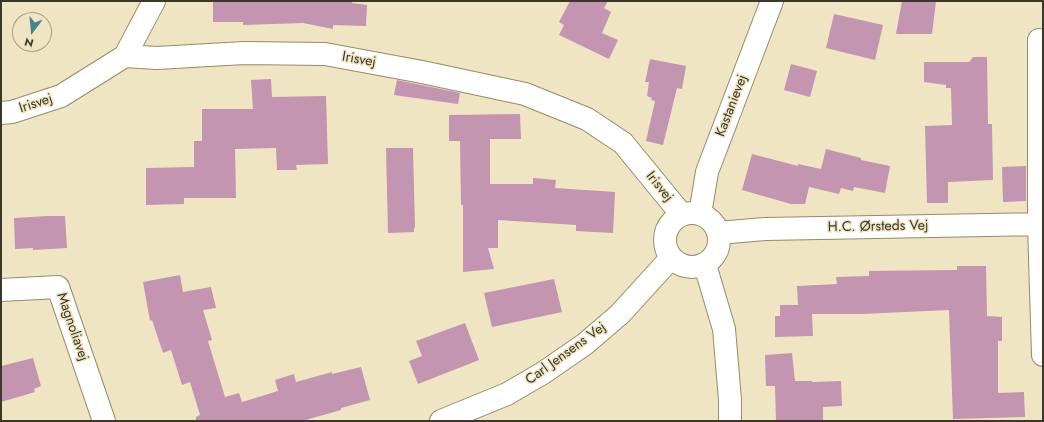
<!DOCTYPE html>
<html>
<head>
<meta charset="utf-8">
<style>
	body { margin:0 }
	#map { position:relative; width:1044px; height:422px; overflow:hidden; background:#efe5c2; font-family:Jost,sans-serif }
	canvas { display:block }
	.frame { position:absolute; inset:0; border:2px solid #3b3729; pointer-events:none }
	.north { position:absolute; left:12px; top:12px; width:40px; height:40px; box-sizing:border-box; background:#efe5c2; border:1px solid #a79f85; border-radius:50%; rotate:196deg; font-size:11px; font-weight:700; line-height:16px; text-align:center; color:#3b3729 }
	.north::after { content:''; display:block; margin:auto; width:14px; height:18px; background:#408790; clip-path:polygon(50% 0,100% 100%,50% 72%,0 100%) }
</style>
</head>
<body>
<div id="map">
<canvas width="1044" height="422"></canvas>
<div class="frame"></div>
<div class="north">N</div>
</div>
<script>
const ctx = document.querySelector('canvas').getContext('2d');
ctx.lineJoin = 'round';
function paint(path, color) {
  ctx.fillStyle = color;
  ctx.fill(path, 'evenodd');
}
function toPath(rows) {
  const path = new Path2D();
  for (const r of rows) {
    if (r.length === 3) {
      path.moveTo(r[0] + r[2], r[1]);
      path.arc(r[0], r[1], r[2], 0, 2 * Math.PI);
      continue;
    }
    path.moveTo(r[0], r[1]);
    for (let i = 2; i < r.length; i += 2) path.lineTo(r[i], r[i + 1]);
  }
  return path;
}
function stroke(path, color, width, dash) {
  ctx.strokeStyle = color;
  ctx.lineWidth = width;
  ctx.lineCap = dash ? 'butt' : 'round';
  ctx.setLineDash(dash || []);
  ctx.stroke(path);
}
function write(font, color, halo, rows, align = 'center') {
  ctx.font = font + ' Jost,sans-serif';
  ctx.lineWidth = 3;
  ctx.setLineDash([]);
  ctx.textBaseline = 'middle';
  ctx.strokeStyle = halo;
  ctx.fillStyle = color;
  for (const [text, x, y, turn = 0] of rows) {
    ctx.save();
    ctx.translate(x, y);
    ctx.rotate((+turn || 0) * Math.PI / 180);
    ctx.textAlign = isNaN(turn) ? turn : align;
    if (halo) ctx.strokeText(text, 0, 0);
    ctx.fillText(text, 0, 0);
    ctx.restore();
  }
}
const building = toPath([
	[213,1,312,2,312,1,352,1,352,3,367,5,366,26,333,25,333,29,303,23,243,25,243,22,213,22],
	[570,1,608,1,604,8,611,12,602,33,618,40,609,59,559,35,564,25,559,22],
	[902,1,936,1,932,34,896,34],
	[834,14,883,25,875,60,826,48],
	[973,57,987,57,988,124,992,124,993,180,948,182,948,203,927,203,925,126,952,125,951,88,946,88,946,85,924,82,924,62,969,62],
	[650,59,686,66,682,89,677,88,663,145,646,141,655,101,651,100,652,98,647,96,649,82,645,82],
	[791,64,817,71,810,97,784,90],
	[271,79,272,97,326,96,328,164,296,165,297,170,277,170,276,148,235,149,236,198,184,198,184,204,146,205,146,168,194,167,194,141,202,141,202,109,253,109,251,80],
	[397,80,460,93,458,104,394,95],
	[520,114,521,139,490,139,490,184,533,184,533,178,556,180,555,188,615,192,613,233,576,231,576,225,498,220,498,248,488,248,494,269,463,272,463,205,461,205,460,141,449,141,449,115],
	[386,148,413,148,415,228,414,228,414,232,388,233],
	[826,149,861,158,861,160,890,166,885,193,854,187,853,191,841,188,839,194,809,187,805,204,791,204,742,190,752,154,798,166,798,164,821,169],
	[1026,166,1026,201,1003,202,1002,167],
	[48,216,65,216,67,248,33,250,33,248,15,249,14,218],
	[957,266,986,266,987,316,1002,317,1002,341,998,341,998,393,1024,392,1025,417,953,419,949,310,862,314,812,314,813,336,775,337,775,316,780,316,780,305,798,305,797,286,837,284,836,277,869,276,869,271,957,270],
	[180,275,183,292,211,287,216,308,203,310,212,340,208,341,225,397,239,393,242,402,278,391,275,380,294,374,296,382,332,372,332,374,361,367,370,400,341,408,341,410,302,421,196,421,196,417,200,415,190,382,182,385,171,350,163,353,152,320,150,321,143,282],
	[554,279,562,312,492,327,484,293],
	[465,323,479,360,418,384,409,361,422,356,416,341],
	[792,353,795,381,812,381,812,382,841,381,842,406,823,407,823,421,776,421,775,386,766,386,765,355],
	[33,358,41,386,34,389,35,392,1,402,1,366]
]);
const minor = toPath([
	[1039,40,1039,225,1043,355],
	[125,56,154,1],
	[1,113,12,112,61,96,125,56,157,58,244,53,325,54,422,72,525,94,587,119,623,143,682,215],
	[692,240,27],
	[700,214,707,172,772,1],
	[718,233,765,229,1043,224],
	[705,265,724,329,730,400,730,421],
	[1,290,58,287,104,421],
	[441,421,507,394,543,373,585,344,620,314,671,258]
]);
const streetNames = [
	["Irisvej",359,60,10],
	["Irisvej",36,104,-18],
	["Kastanievej",732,106,-69],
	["Irisvej",659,187,51],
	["H.C. Ørsteds Vej",878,227,-1],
	["Magnoliavej",72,327,71],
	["Carl Jensens Vej",566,354,-36]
];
paint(building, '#c395b0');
stroke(minor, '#948b6b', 24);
stroke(minor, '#fff', 22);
write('14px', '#3b3729', '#efe5c2', streetNames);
</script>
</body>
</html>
